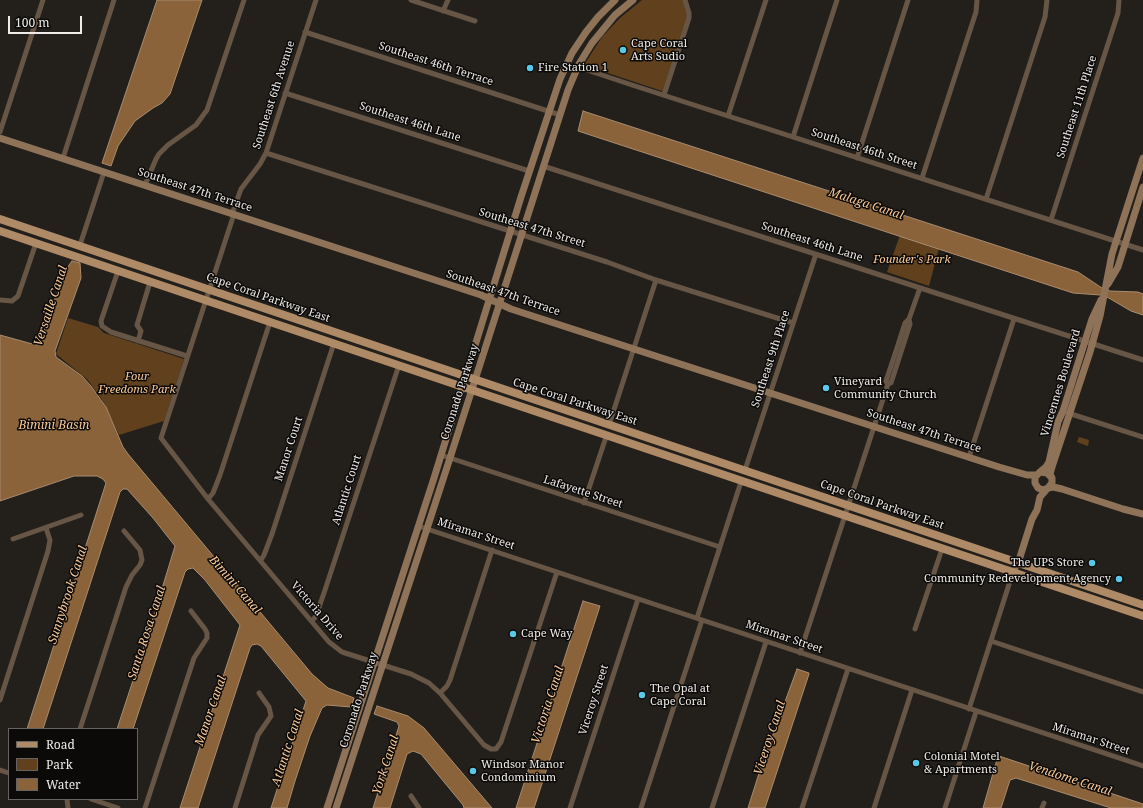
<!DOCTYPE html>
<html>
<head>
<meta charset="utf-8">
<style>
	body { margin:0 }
	#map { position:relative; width:1143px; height:808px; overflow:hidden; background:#23201c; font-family:"Noto Serif",serif }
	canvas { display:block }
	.legend { position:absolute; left:8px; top:728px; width:130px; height:72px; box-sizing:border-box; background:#0b0a08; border:1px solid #666462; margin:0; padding:5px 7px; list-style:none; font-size:12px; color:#eeebe9 }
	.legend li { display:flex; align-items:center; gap:8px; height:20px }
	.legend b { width:20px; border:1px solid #666462 }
	.scale { position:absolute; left:8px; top:16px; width:74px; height:18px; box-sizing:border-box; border:2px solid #eeebe9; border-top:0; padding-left:5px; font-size:12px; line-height:14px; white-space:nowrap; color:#eeebe9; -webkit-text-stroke:3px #0b0a08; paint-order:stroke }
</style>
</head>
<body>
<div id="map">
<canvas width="1143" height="808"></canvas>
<ul class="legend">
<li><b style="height:5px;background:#ae8a67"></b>Road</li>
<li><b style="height:11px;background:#61411d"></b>Park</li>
<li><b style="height:11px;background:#8b633a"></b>Water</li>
</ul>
<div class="scale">100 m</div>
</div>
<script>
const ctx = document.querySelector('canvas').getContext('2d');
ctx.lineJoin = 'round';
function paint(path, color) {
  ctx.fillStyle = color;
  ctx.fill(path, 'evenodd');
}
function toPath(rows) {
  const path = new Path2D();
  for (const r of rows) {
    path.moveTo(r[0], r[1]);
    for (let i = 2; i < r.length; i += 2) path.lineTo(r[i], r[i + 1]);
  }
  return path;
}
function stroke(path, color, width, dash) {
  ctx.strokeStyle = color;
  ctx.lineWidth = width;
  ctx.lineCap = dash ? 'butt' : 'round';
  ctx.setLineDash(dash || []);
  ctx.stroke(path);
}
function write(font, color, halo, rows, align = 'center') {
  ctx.font = font + ' "Noto Serif",serif';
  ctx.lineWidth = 3;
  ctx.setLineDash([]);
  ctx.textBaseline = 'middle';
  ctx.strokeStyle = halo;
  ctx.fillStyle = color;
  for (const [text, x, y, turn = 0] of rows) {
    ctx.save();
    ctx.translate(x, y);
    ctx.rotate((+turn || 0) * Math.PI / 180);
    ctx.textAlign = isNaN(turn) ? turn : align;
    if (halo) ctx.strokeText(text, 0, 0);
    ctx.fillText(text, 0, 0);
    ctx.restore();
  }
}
const green = toPath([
	[642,0,685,0,689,13,665,92,584,65,602,37,620,18],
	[900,235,939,248,929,286,887,272],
	[68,318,98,327,104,333,184,359,164,421,119,435,103,401,88,380,56,354],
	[1079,437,1089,440,1088,446,1077,442]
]);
const water = toPath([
	[157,0,202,0,170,94,162,103,153,108,135,121,118,146,111,166,102,163,157,0],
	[583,111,1078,272,1102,288,1110,291,1138,292,1143,294,1143,315,1131,311,1107,297,1100,295,1073,293,578,131,583,111],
	[72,261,80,263,81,278,55,351,56,357,82,376,91,386,106,407,123,447,128,454,312,674,328,688,354,698,351,707,327,705,322,708,310,736,295,781,287,808,271,808,306,701,261,646,257,644,252,645,250,648,198,808,180,808,240,625,205,580,193,568,188,569,185,572,133,729,117,729,147,638,175,546,153,518,127,489,123,489,120,492,43,729,27,729,106,483,103,479,97,476,74,476,0,501,0,335,36,345,40,343,64,272,72,261],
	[583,601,600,606,534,808,516,808,583,601],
	[797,669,809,673,809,674,765,808,748,808,761,767,797,669],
	[377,706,408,716,424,728,492,808,464,808,463,805,421,754,413,751,407,754,390,808,373,808,399,726,397,722,374,714,377,706],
	[998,756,999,756,1143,804,1143,808,1111,808,1016,778,1010,780,1001,808,983,808,998,756]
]);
const street = toPath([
	[411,0,475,21],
	[443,11,448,0],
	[305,32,560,115],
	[579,64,587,70,629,84,1143,250],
	[285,93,529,171],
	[664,95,689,18,689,13,685,0],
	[728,116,766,0],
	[0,132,43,0],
	[793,137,837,0],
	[266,153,607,262,656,280,793,323],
	[63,158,114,0],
	[857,158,908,0],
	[543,166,1143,360],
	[922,178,976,12,977,0],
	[145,185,156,159,159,154,168,145,196,125,207,110,244,0],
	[986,199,1045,17,1047,0],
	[232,214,241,189,260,164,266,153,316,0],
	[234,214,161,438,208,499,329,642,342,652,411,674,429,683,440,693,484,745,491,749,496,749,501,742,557,572],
	[1051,220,1118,13,1119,0],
	[80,245,104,172],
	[118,271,101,321,102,326,111,332,187,356],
	[0,300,12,301,18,296,36,243],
	[138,341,141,331,137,325,150,282],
	[888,384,886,381,897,348,905,323,909,319,920,288],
	[1068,413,1143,437],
	[609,425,656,280],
	[441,455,720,547],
	[969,457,1014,319],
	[745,470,816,254],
	[208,499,213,493,220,475,270,322],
	[584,503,605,440,608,435],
	[418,526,1143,766],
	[13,539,81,515],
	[261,560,264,555,272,534,334,343],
	[697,618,740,485,743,481],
	[312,621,316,616,325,590,399,365],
	[915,629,942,549],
	[991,641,1143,692],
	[800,653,888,384,891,383,902,349,910,324,909,319],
	[440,693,447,686,450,680,492,550],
	[0,700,48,551,50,540,46,528],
	[969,709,1013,572],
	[80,729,126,587,132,575,140,565,142,560,140,550,124,531],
	[0,770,9,773],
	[411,796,419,808],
	[67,799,68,808],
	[91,799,118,808],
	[145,808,194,658,207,638,207,633,205,629,191,611],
	[235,808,258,735,271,716,269,707,259,693],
	[570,808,638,599],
	[641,808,702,620],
	[712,808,766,642],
	[802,808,848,669],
	[874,808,912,690],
	[945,808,976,712],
	[1042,808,1044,803]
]);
const secondary = toPath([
	[0,138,481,295,511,309,634,349,999,467,1027,475,1036,475],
	[1108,284,1118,267,1143,187],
	[1040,472,1046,467,1049,462,1058,422,1063,411,1092,319,1101,300],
	[1051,477,1047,473,1040,472,1035,477,1035,483,1038,488,1043,490,1048,488,1052,483,1052,478,1050,474,1052,467,1090,352,1100,316,1112,254,1143,158],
	[1048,488,1053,487,1062,489,1123,509,1143,514],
	[1013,572,1020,557,1032,519,1037,510,1040,497,1047,489],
	[327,808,434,478,521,197,560,79,572,53,586,32,598,17,615,0],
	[336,808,450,458,568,90,579,64,592,43,615,15,633,0]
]);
const primary = toPath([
	[0,219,1143,605],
	[0,231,1143,616]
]);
const markers = [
	[623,50,4,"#5bc8e7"],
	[530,68,4,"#5bc8e7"],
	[826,388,4,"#5bc8e7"],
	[1092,563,4,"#5bc8e7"],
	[1119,579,4,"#5bc8e7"],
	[513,634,4,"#5bc8e7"],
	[642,695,4,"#5bc8e7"],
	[916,763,4,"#5bc8e7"],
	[473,771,4,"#5bc8e7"]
];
const poiNames = [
	["Cape Coral",631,44],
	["Arts Sudio",631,57],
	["Fire Station 1",538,68],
	["Vineyard",834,382],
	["Community Church",834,395],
	["The UPS Store",1084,563,"right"],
	["Community Redevelopment Agency",1111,579,"right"],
	["Cape Way",521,634],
	["The Opal at",650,689],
	["Cape Coral",650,702],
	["Colonial Motel",924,757],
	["& Apartments",924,770],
	["Windsor Manor",481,765],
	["Condominium",481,778]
];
const streetNames = [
	["Southeast 46th Terrace",436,64,18],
	["Southeast 6th Avenue",274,95,-72],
	["Southeast 11th Place",1077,107,-72],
	["Southeast 46th Lane",410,122,18],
	["Southeast 46th Street",864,149,18],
	["Southeast 47th Terrace",195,190,18],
	["Southeast 47th Street",532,228,17],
	["Southeast 46th Lane",812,242,18],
	["Southeast 47th Terrace",503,293,19],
	["Cape Coral Parkway East",268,298,19],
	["Southeast 9th Place",771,359,-72],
	["Vincennes Boulevard",1061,383,-73],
	["Coronado Parkway",460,392,-72],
	["Cape Coral Parkway East",575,402,18],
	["Southeast 47th Terrace",924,431,18],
	["Manor Court",289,449,-72],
	["Atlantic Court",347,490,-72],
	["Lafayette Street",583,492,18],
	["Cape Coral Parkway East",882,505,19],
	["Miramar Street",476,534,18],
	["Victoria Drive",317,611,49],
	["Miramar Street",784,637,19],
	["Coronado Parkway",359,700,-72],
	["Viceroy Street",594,700,-72],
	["Miramar Street",1091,739,18]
];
const parkNames = [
	["Founder's Park",912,260],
	["Four",137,377],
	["Freedoms Park",137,390]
];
const waterNames = [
	["Malaga Canal",866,204,18],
	["Versaille Canal",51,306,-72],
	["Bimini Basin",54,426],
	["Bimini Canal",235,585,49],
	["Sunnybrook Canal",68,595,-72],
	["Santa Rosa Canal",147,633,-72],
	["Victoria Canal",548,705,-72],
	["Manor Canal",211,711,-71],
	["Viceroy Canal",770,738,-72],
	["Atlantic Canal",288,748,-72],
	["York Canal",386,765,-72],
	["Vendome Canal",1070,779,18]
];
paint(green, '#61411d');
paint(water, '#8b633a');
stroke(water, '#a98c6e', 1);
stroke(street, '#675645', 5);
stroke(secondary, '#8f7358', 7);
stroke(primary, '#ae8a67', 8);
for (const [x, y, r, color] of markers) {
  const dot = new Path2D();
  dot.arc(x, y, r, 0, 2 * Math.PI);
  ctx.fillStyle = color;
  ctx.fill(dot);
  stroke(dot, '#0b0a08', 1.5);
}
write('11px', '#eeebe9', '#0b0a08', poiNames, 'left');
write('11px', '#eeebe9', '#0b0a08', streetNames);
write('italic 11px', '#fcca99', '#0b0a08', parkNames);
write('italic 12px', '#f9c896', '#0b0a08', waterNames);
</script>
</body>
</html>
